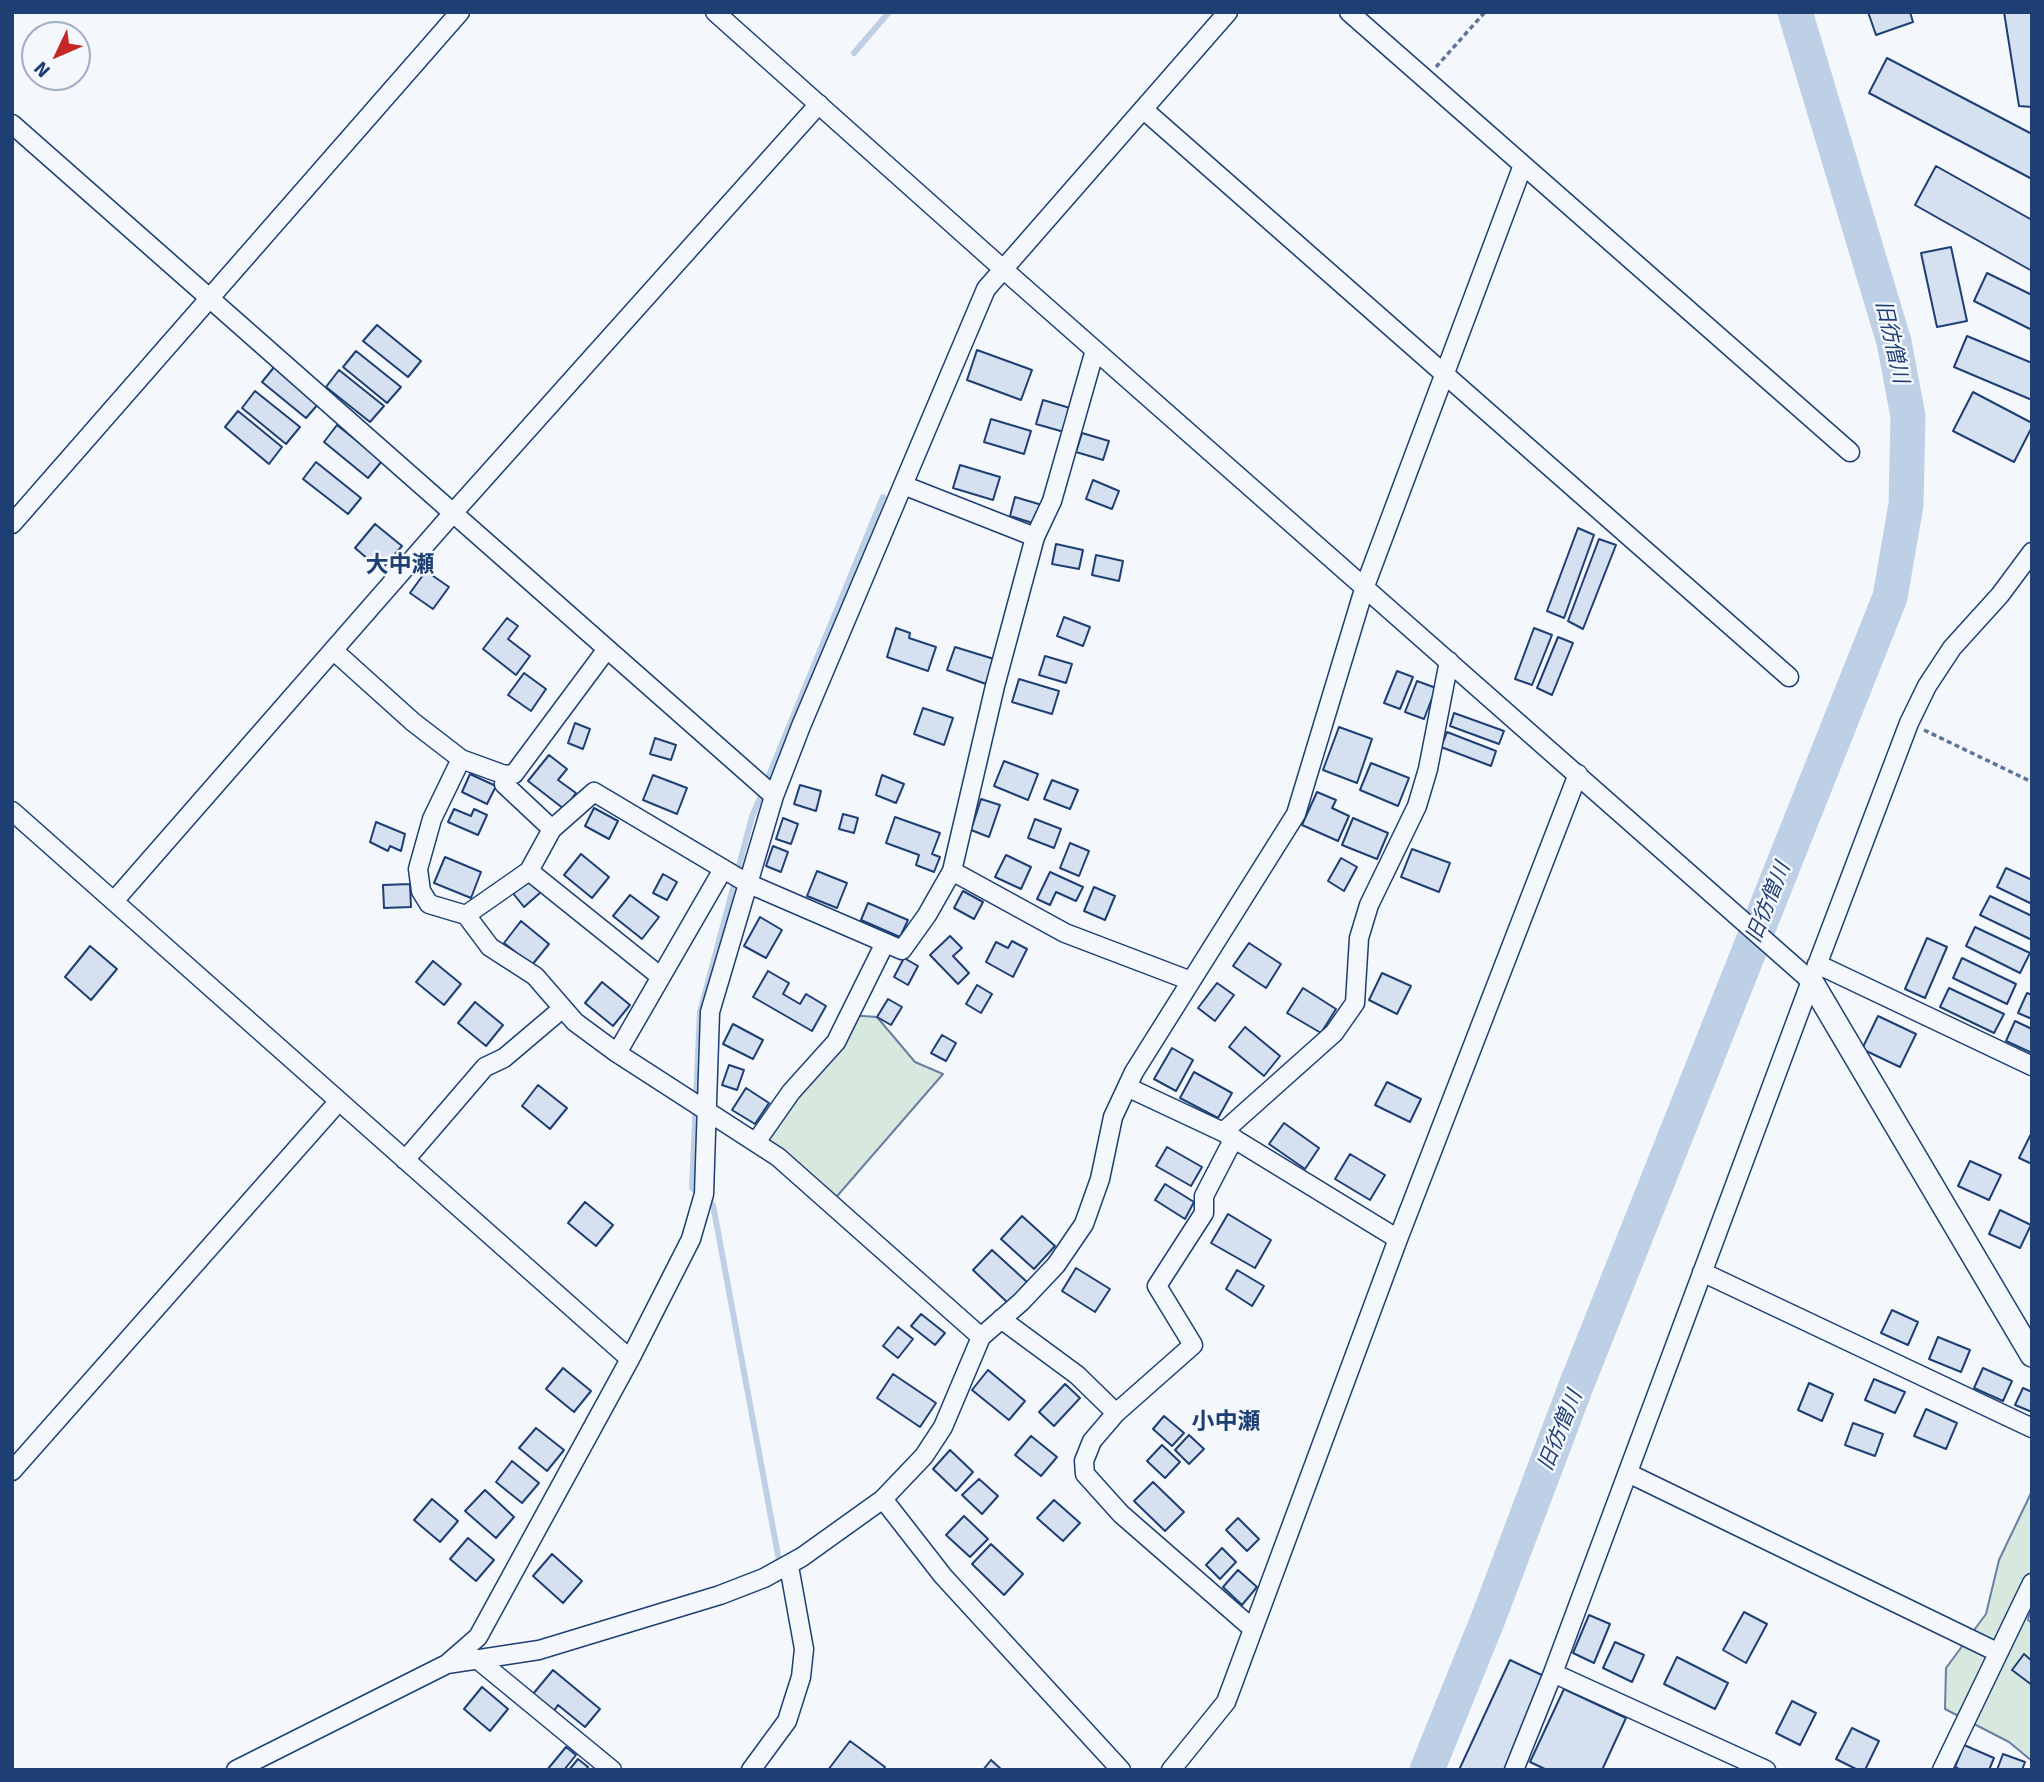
<!DOCTYPE html>
<html>
<head>
<meta charset="utf-8">
<style>
	body { margin:0 }
	#map { position:relative; width:2044px; height:1782px; overflow:hidden; background:#f4f7fb; font-family:Signika,sans-serif }
	canvas { display:block }
	.frame { position:absolute; inset:0; border:14px solid #1d3f73; pointer-events:none }
	.north { position:absolute; left:21px; top:21px; width:70px; height:70px; box-sizing:border-box; background:#f4f7fb; border:2px solid #9eadc5; border-radius:50%; rotate:226deg; font-size:19px; font-weight:700; line-height:28px; text-align:center; color:#1d3f73 }
	.north::after { content:''; display:block; margin:auto; width:24px; height:32px; background:#c62828; clip-path:polygon(50% 0,100% 100%,50% 72%,0 100%) }
</style>
</head>
<body>
<div id="map">
<canvas width="2044" height="1782"></canvas>
<div class="frame"></div>
<div class="north">N</div>
</div>
<script>
const ctx = document.querySelector('canvas').getContext('2d');
ctx.lineJoin = 'round';
function paint(path, color) {
  ctx.fillStyle = color;
  ctx.fill(path, 'evenodd');
}
function toPath(rows) {
  const path = new Path2D();
  for (const r of rows) {
    path.moveTo(r[0], r[1]);
    for (let i = 2; i < r.length; i += 2) path.lineTo(r[i], r[i + 1]);
  }
  return path;
}
function stroke(path, color, width, dash) {
  ctx.strokeStyle = color;
  ctx.lineWidth = width;
  ctx.lineCap = dash ? 'butt' : 'round';
  ctx.setLineDash(dash || []);
  ctx.stroke(path);
}
function write(font, color, halo, rows, align = 'center') {
  ctx.font = font + ' Signika,"Noto Sans JP",sans-serif';
  ctx.lineWidth = 5;
  ctx.setLineDash([]);
  ctx.textBaseline = 'middle';
  ctx.strokeStyle = halo;
  ctx.fillStyle = color;
  for (const [text, x, y, turn = 0] of rows) {
    ctx.save();
    ctx.translate(x, y);
    ctx.rotate((+turn || 0) * Math.PI / 180);
    ctx.textAlign = isNaN(turn) ? turn : align;
    if (halo) ctx.strokeText(text, 0, 0);
    ctx.fillText(text, 0, 0);
    ctx.restore();
  }
}
const green = toPath([
	[849,1015,877,1017,915,1062,943,1074,832,1202,760,1138,849,1015],
	[2032,1491,2032,1603,2028,1620,2032,1623,2032,1761,2009,1742,1945,1709,1946,1668,1986,1614,1999,1560,2032,1491]
]);
const stream = toPath([
	[854,53,889,12],
	[780,1566,713,1205,692,1188,700,1012,752,817,883,497]
]);
const river = toPath([
	[1427,1770,1488,1619,1576,1386,1890,597,1906,505,1908,416,1894,342,1795,12]
]);
const building = toPath([
	[1868,12,1910,12,1913,22,1876,35,1868,12],
	[2004,12,2032,12,2032,107,2019,106,2004,12],
	[1887,58,2032,134,2032,179,1869,93,1887,58],
	[1936,166,2032,220,2032,271,1915,205,1936,166],
	[1951,247,1967,321,1937,327,1921,253,1951,247],
	[1987,273,2032,295,2032,330,1974,301,1987,273],
	[377,325,421,361,408,377,363,341,377,325],
	[1967,336,2032,363,2032,400,1954,367,1967,336],
	[977,350,1032,370,1021,400,967,380,977,350],
	[356,351,401,387,387,403,343,367,356,351],
	[275,366,320,402,306,418,262,382,275,366],
	[339,370,384,406,370,422,326,387,339,370],
	[255,391,300,427,286,444,242,408,255,391],
	[1973,392,2032,423,2032,427,2014,462,1953,431,1973,392],
	[1043,400,1070,408,1064,432,1036,424,1043,400],
	[238,411,282,447,269,464,225,427,238,411],
	[991,419,1031,431,1024,454,984,442,991,419],
	[337,425,382,461,368,478,324,442,337,425],
	[1082,433,1109,441,1103,460,1076,452,1082,433],
	[316,462,361,498,348,514,303,479,316,462],
	[960,465,1000,477,993,500,953,488,960,465],
	[1093,480,1119,491,1112,509,1086,499,1093,480],
	[1015,497,1042,505,1036,524,1010,516,1015,497],
	[375,524,402,546,381,570,355,548,375,524],
	[1578,528,1594,535,1564,618,1547,611,1578,528],
	[1599,539,1616,545,1583,629,1568,621,1599,539],
	[1056,544,1083,550,1079,569,1052,564,1056,544],
	[1096,555,1123,561,1119,581,1092,575,1096,555],
	[426,571,449,587,433,609,410,593,426,571],
	[1064,617,1090,627,1083,646,1057,636,1064,617],
	[507,618,518,626,508,639,530,656,516,675,483,649,507,618],
	[896,628,910,633,909,638,936,647,928,671,887,657,896,628],
	[1534,628,1552,635,1532,685,1515,679,1534,628],
	[1558,637,1573,643,1552,695,1537,688,1558,637],
	[955,647,994,659,986,684,947,670,955,647],
	[1045,656,1072,664,1066,683,1039,675,1045,656],
	[1397,671,1413,677,1400,709,1384,703,1397,671],
	[524,673,546,689,531,711,508,695,524,673],
	[1019,679,1059,691,1052,714,1012,702,1019,679],
	[1417,681,1436,688,1424,719,1405,712,1417,681],
	[923,708,953,718,944,745,914,734,923,708],
	[1454,713,1504,731,1499,744,1450,726,1454,713],
	[575,723,590,729,583,749,568,743,575,723],
	[1339,727,1372,739,1357,783,1323,770,1339,727],
	[1447,732,1496,751,1491,766,1441,747,1447,732],
	[655,738,676,745,671,760,650,754,655,738],
	[549,755,567,769,558,780,576,793,564,809,528,781,549,755],
	[1004,761,1038,774,1028,800,994,786,1004,761],
	[1371,763,1409,778,1398,806,1360,790,1371,763],
	[470,774,496,786,487,804,462,792,470,774],
	[653,775,687,788,677,814,643,800,653,775],
	[882,775,904,784,896,803,876,795,882,775],
	[1052,780,1078,790,1070,809,1044,799,1052,780],
	[800,785,821,791,816,811,794,804,800,785],
	[1317,792,1336,800,1332,808,1349,816,1338,841,1302,825,1317,792],
	[981,799,1000,805,989,837,971,830,981,799],
	[594,808,618,821,609,839,585,826,594,808],
	[454,809,471,816,474,809,487,815,478,835,448,822,454,809],
	[843,814,858,818,854,833,839,829,843,814],
	[895,817,940,833,932,854,940,857,934,872,916,865,919,855,886,843,895,817],
	[783,818,798,824,791,844,776,839,783,818],
	[1353,818,1388,833,1377,859,1342,845,1353,818],
	[1035,819,1061,829,1054,848,1028,838,1035,819],
	[376,822,405,834,401,851,390,846,388,851,370,842,376,822],
	[1070,843,1089,851,1079,876,1060,868,1070,843],
	[773,846,788,852,781,872,766,866,773,846],
	[1412,849,1450,863,1439,892,1401,877,1412,849],
	[581,854,609,877,592,898,564,875,581,854],
	[1006,855,1031,867,1021,889,995,877,1006,855],
	[445,857,481,872,471,898,434,883,445,857],
	[1341,858,1357,867,1344,891,1328,881,1341,858],
	[2006,868,2032,880,2032,904,1997,887,2006,868],
	[817,871,847,883,837,908,807,896,817,871],
	[1050,872,1083,887,1076,901,1056,892,1050,905,1037,899,1050,872],
	[663,874,677,882,667,900,653,893,663,874],
	[530,878,541,892,524,907,512,892,530,878],
	[410,884,411,907,384,908,383,885,410,884],
	[1094,887,1115,896,1105,920,1084,911,1094,887],
	[963,891,983,902,974,919,954,908,963,891],
	[630,895,659,917,642,939,613,916,630,895],
	[1990,896,2032,916,2032,940,1980,915,1990,896],
	[868,903,908,920,900,937,861,920,868,903],
	[760,917,782,930,766,958,744,946,760,917],
	[521,921,549,944,532,965,504,943,521,921],
	[1975,927,2030,953,2020,973,1966,946,1975,927],
	[950,936,962,948,953,956,969,973,958,984,930,955,950,936],
	[1927,938,1947,947,1925,998,1905,989,1927,938],
	[1012,941,1027,949,1013,977,986,962,996,942,1008,948,1012,941],
	[1249,943,1281,964,1266,988,1233,966,1249,943],
	[90,946,117,969,91,1000,65,977,90,946],
	[904,958,918,966,908,985,894,977,904,958],
	[1962,958,2016,984,2007,1004,1953,978,1962,958],
	[433,961,461,984,444,1005,416,982,433,961],
	[768,971,789,983,783,994,800,1004,806,994,826,1006,812,1031,753,997,768,971],
	[1382,973,1411,986,1397,1014,1369,1000,1382,973],
	[602,982,630,1005,613,1026,585,1003,602,982],
	[1217,983,1234,995,1215,1021,1198,1008,1217,983],
	[977,985,992,994,981,1013,966,1004,977,985],
	[1303,988,1336,1009,1321,1033,1287,1013,1303,988],
	[1949,988,2004,1014,1994,1033,1940,1007,1949,988],
	[2027,993,2032,995,2032,1019,2018,1013,2027,993],
	[888,999,902,1007,891,1025,877,1017,888,999],
	[475,1002,503,1025,486,1046,458,1023,475,1002],
	[1878,1016,1916,1034,1900,1067,1862,1049,1878,1016],
	[2015,1021,2032,1029,2032,1053,2006,1041,2015,1021],
	[733,1024,763,1040,753,1059,723,1044,733,1024],
	[1245,1027,1280,1056,1264,1076,1229,1047,1245,1027],
	[942,1035,956,1043,946,1061,931,1053,942,1035],
	[1172,1048,1193,1060,1176,1091,1154,1079,1172,1048],
	[729,1065,744,1070,737,1090,722,1085,729,1065],
	[1194,1072,1232,1093,1218,1118,1180,1098,1194,1072],
	[1387,1082,1421,1099,1410,1122,1375,1105,1387,1082],
	[538,1085,567,1108,550,1129,522,1106,538,1085],
	[746,1088,769,1103,755,1124,732,1110,746,1088],
	[1284,1123,1319,1148,1305,1169,1269,1144,1284,1123],
	[2032,1132,2032,1164,2019,1158,2032,1132],
	[1167,1147,1202,1167,1191,1186,1156,1166,1167,1147],
	[1350,1154,1385,1175,1370,1200,1335,1179,1350,1154],
	[1970,1161,2001,1175,1989,1200,1958,1186,1970,1161],
	[1165,1184,1194,1202,1185,1219,1155,1200,1165,1184],
	[585,1202,613,1225,596,1246,568,1223,585,1202],
	[2000,1210,2031,1225,2020,1248,1989,1234,2000,1210],
	[1228,1214,1271,1240,1255,1268,1211,1243,1228,1214],
	[1022,1216,1055,1246,1034,1269,1001,1239,1022,1216],
	[992,1250,1027,1282,1008,1303,973,1270,992,1250],
	[1076,1268,1110,1289,1095,1312,1062,1291,1076,1268],
	[1237,1270,1264,1286,1252,1306,1226,1289,1237,1270],
	[1892,1310,1918,1322,1908,1345,1881,1333,1892,1310],
	[921,1314,945,1333,935,1345,911,1326,921,1314],
	[898,1327,913,1339,898,1358,883,1346,898,1327],
	[1938,1337,1970,1350,1961,1372,1929,1359,1938,1337],
	[563,1368,591,1391,574,1412,546,1389,563,1368],
	[1983,1368,2012,1381,2003,1401,1974,1388,1983,1368],
	[988,1370,1025,1401,1009,1420,972,1390,988,1370],
	[893,1374,936,1403,920,1427,877,1398,893,1374],
	[1874,1379,1905,1392,1895,1413,1865,1400,1874,1379],
	[1809,1383,1833,1394,1822,1421,1798,1410,1809,1383],
	[1065,1384,1080,1398,1054,1426,1039,1412,1065,1384],
	[2023,1388,2032,1392,2032,1412,2015,1405,2023,1388],
	[1926,1409,1957,1423,1946,1449,1914,1436,1926,1409],
	[1164,1416,1184,1433,1172,1446,1153,1429,1164,1416],
	[1853,1423,1883,1434,1875,1456,1845,1445,1853,1423],
	[536,1428,564,1450,547,1471,519,1448,536,1428],
	[1189,1435,1204,1449,1189,1464,1175,1450,1189,1435],
	[1031,1436,1057,1457,1041,1476,1015,1455,1031,1436],
	[1162,1445,1180,1462,1165,1478,1147,1461,1162,1445],
	[950,1450,973,1472,956,1491,933,1469,950,1450],
	[512,1461,539,1483,522,1503,496,1482,512,1461],
	[979,1479,998,1496,982,1514,962,1495,979,1479],
	[1153,1482,1184,1512,1165,1531,1134,1501,1153,1482],
	[485,1490,514,1517,496,1538,465,1511,485,1490],
	[432,1499,458,1521,440,1542,414,1520,432,1499],
	[1054,1500,1080,1523,1063,1541,1037,1518,1054,1500],
	[964,1516,988,1539,970,1557,946,1535,964,1516],
	[1238,1518,1259,1539,1247,1551,1226,1530,1238,1518],
	[468,1538,494,1560,476,1581,450,1559,468,1538],
	[991,1544,1023,1574,1004,1595,972,1564,991,1544],
	[1222,1548,1236,1562,1220,1579,1206,1565,1222,1548],
	[552,1554,582,1581,563,1603,533,1576,552,1554],
	[1238,1570,1257,1587,1242,1605,1223,1587,1238,1570],
	[1744,1612,1767,1624,1746,1663,1723,1650,1744,1612],
	[1589,1615,1610,1624,1594,1663,1573,1653,1589,1615],
	[1615,1642,1644,1655,1632,1682,1603,1668,1615,1642],
	[2024,1654,2032,1661,2032,1685,2012,1670,2024,1654],
	[1677,1657,1728,1683,1715,1709,1664,1684,1677,1657],
	[1510,1660,1546,1677,1504,1770,1459,1770,1510,1660],
	[553,1670,600,1709,585,1727,558,1705,554,1711,533,1694,553,1670],
	[482,1687,508,1709,490,1731,464,1709,482,1687],
	[1564,1689,1626,1718,1602,1770,1547,1770,1530,1762,1564,1689],
	[1792,1701,1816,1713,1800,1745,1776,1733,1792,1701],
	[1852,1728,1879,1741,1865,1770,1858,1770,1836,1759,1852,1728],
	[850,1741,885,1767,883,1770,828,1770,850,1741],
	[1964,1745,1994,1758,1989,1770,1961,1770,1955,1767,1964,1745],
	[566,1747,576,1755,564,1770,547,1770,566,1747],
	[2003,1754,2025,1762,2022,1770,1997,1770,2003,1754],
	[578,1759,588,1767,586,1770,569,1770,578,1759],
	[991,1760,1002,1770,983,1770,991,1760]
]);
const path = toPath([
	[1436,67,1485,12],
	[1924,730,2032,782]
]);
const minor = toPath([
	[715,12,1003,269,1811,981,1553,1673,1514,1770],
	[1349,12,1850,452],
	[1143,109,1789,677],
	[12,124,774,796],
	[903,485,1035,537],
	[12,524,460,12],
	[333,650,413,722,461,759,505,775,514,774,607,649],
	[461,759,432,819,418,869,421,891,429,904,466,915,490,947,535,976,575,1022,617,1053,778,1157,981,1337],
	[505,775,504,784,552,829],
	[12,811,630,1359],
	[952,871,1065,933,1191,981],
	[114,901,453,513,819,104],
	[466,915,529,871],
	[1817,964,2032,1066],
	[661,977,529,871,552,829,594,792,747,883,902,950,927,915,952,871,995,686,1035,537,1052,501,1095,350],
	[1811,981,1909,723,1927,686,1952,648,2000,595,2032,552],
	[617,1053,722,871],
	[1127,1087,1223,1132,1398,1239],
	[1223,1132,1334,1033,1355,1003,1359,938,1369,905,1417,806,1428,769,1449,661],
	[756,1142,791,1092,836,1042,885,943],
	[405,1160,485,1067,504,1058,563,1008],
	[1702,1272,2032,1428],
	[1001,1319,1077,1375,1116,1413,1092,1441,1084,1461,1085,1474,1121,1514,1253,1629],
	[1116,1413,1193,1345,1157,1286,1204,1213,1204,1196,1234,1138],
	[12,1471,339,1101],
	[1628,1473,1997,1652],
	[883,1499,943,1576,1121,1770],
	[477,1659,612,1770],
	[447,1664,539,1650,720,1595,764,1578,802,1557,883,1499,924,1456,943,1427,981,1337,1021,1302,1056,1265,1084,1224,1100,1179,1113,1117,1134,1072,1296,814,1365,586,1523,165],
	[1553,1673,1766,1770],
	[236,1770,447,1664,478,1637,630,1359,691,1239,704,1194,710,1012,774,796,801,726,986,289,1228,12],
	[751,1770,787,1721,801,1677,804,1649,789,1566],
	[1171,1770,1226,1702,1398,1239,1578,774],
	[1942,1770,2032,1583]
]);
const tertiary = toPath([
	[1811,981,2032,1355]
]);
const waterNames = [
	["旧彷僧川",1891,342,77],
	["旧彷僧川",1769,903,-68],
	["旧彷僧川",1561,1431,-68]
];
const quarterNames = [
	["大中瀬",400,566],
	["小中瀬",1226,1423]
];
paint(green, '#d7e8df');
stroke(green, '#687fa3', 2);
stroke(stream, '#bed0e5', 6);
stroke(river, '#bed0e5', 35);
paint(building, '#d5e0f0');
stroke(building, '#1d3f73', 2);
stroke(minor, '#1d3f73', 21);
stroke(tertiary, '#1d3f73', 26);
stroke(path, '#5e769c', 3.5, [5, 3.5]);
stroke(minor, '#f4f7fb', 18);
stroke(tertiary, '#f4f7fb', 23);
write('italic 21px', '#1d3f73', '#f4f7fb', waterNames);
write('bold 23px', '#1d3f73', '#f4f7fb', quarterNames);
</script>
</body>
</html>
